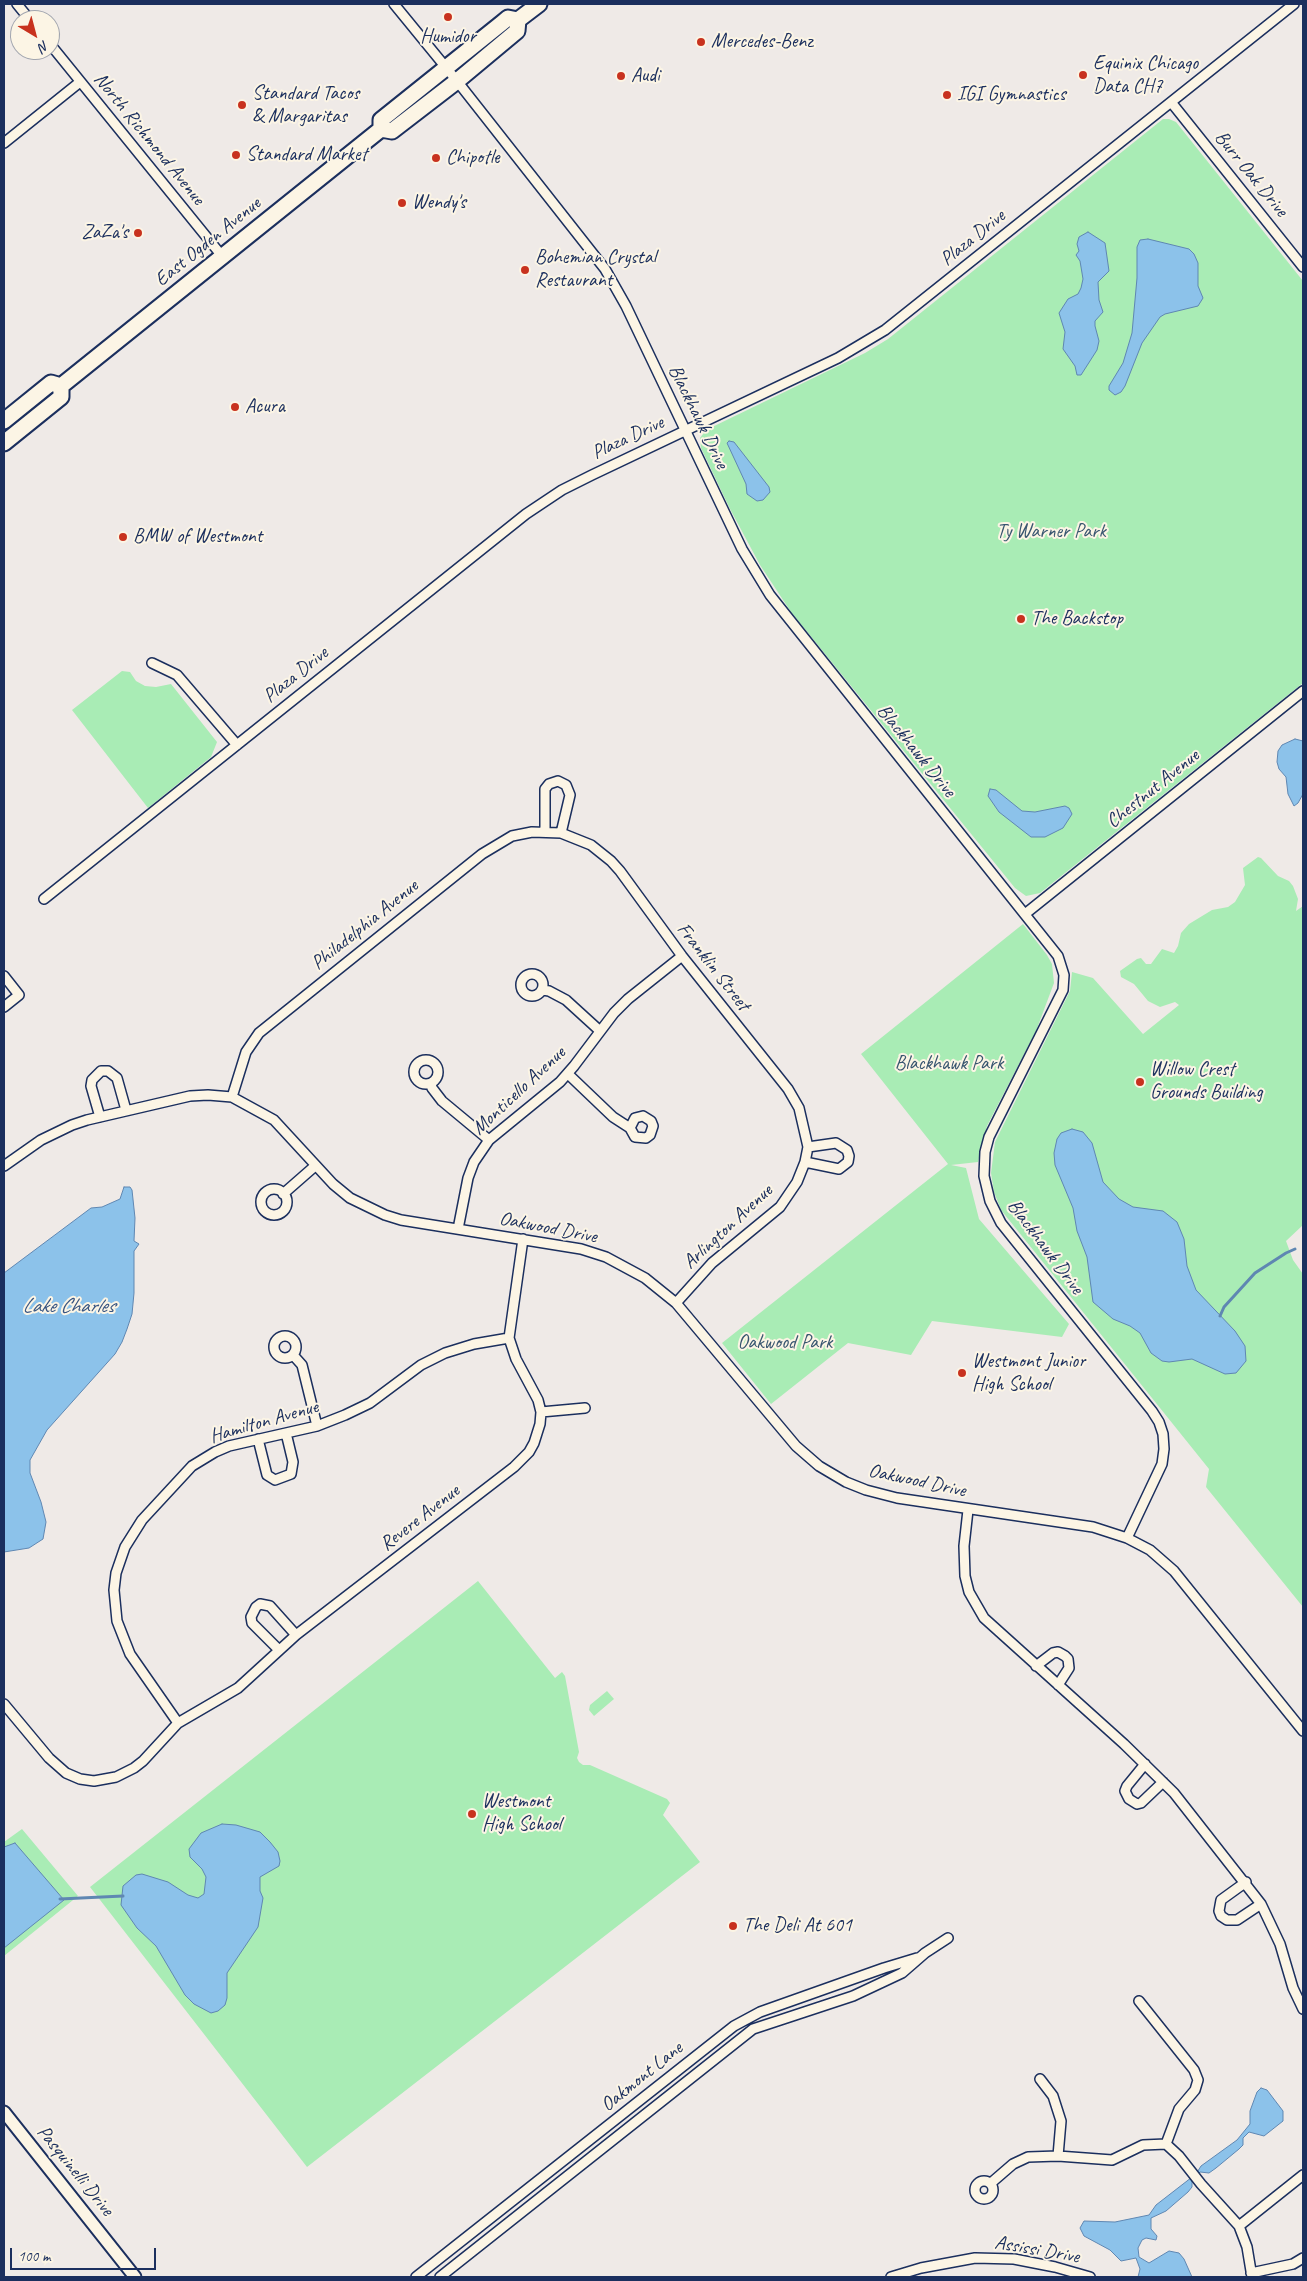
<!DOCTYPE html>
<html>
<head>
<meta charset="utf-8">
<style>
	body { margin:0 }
	#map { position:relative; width:1307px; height:2281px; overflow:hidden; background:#efeae7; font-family:Caveat,sans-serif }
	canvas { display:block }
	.frame { position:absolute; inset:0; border:5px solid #1b2f5e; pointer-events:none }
	.north { position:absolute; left:10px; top:10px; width:50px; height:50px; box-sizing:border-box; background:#fcf5e5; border:1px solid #a2a6af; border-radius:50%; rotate:143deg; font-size:14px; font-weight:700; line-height:20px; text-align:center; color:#1b2f5e }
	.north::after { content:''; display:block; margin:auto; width:18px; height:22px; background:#c8321e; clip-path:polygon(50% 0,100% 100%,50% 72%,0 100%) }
	.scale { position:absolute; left:10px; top:2248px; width:146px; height:22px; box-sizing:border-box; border:2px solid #1b2f5e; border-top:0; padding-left:6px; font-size:15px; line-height:18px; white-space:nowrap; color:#1b2f5e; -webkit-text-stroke:4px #fcf5e5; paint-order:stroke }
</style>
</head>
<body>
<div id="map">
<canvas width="1307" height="2281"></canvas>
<div class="frame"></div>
<div class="north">N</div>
<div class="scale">100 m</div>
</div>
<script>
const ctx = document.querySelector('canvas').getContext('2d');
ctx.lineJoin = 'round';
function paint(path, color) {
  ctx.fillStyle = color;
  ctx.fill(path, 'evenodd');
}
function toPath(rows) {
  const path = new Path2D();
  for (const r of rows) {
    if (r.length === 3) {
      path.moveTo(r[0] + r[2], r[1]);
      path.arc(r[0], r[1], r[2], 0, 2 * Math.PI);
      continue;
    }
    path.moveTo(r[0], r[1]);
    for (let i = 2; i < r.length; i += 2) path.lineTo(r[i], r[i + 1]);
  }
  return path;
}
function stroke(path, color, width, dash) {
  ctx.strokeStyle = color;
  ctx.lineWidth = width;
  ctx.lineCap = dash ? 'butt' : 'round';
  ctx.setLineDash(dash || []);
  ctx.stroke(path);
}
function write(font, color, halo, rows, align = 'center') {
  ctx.font = font + ' Caveat,sans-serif';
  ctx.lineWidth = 4;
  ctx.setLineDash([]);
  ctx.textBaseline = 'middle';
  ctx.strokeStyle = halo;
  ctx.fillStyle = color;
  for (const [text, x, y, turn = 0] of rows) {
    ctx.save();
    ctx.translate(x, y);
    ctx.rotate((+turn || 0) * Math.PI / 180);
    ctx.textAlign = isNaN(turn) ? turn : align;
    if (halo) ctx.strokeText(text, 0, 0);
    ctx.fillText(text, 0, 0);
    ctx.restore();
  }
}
const green = toPath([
	[1163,119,1169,119,1176,122,1303,281,1303,683,1040,893,1026,896,1015,888,791,612,760,565,729,507,701,448,700,438,706,430,865,353,888,339],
	[122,671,130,672,136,681,145,686,156,687,171,684,217,742,211,757,148,808,72,710],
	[1258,857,1261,858,1278,876,1289,881,1293,886,1298,899,1296,911,1303,906,1303,1225,1286,1241,1293,1260,1303,1274,1303,1607,1206,1487,1209,1469,1001,1210,994,1192,991,1173,995,1142,1063,1005,1070,991,1072,972,1093,978,1143,1034,1179,1005,1175,1002,1160,1007,1148,1001,1134,984,1121,977,1120,971,1137,959,1141,958,1146,964,1151,964,1162,949,1174,953,1178,946,1181,933,1189,924,1212,910,1228,907,1235,902,1245,885,1243,868],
	[1023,924,1047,955,1052,964,1054,983,1036,1031,987,1126,978,1162,951,1165,966,1168,979,1219,1069,1324,1062,1337,932,1321,911,1355,848,1343,771,1404,722,1343,948,1164,861,1054],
	[478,1581,555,1678,562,1672,565,1676,579,1752,577,1758,579,1762,583,1765,590,1765,667,1799,670,1803,663,1815,700,1862,307,2167,90,1887],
	[607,1691,614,1699,594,1716,589,1710,590,1705],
	[22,1829,78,1896,4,1956,4,1842]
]);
const water = toPath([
	[1088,232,1105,243,1109,271,1098,282,1099,300,1103,312,1095,321,1095,326,1099,341,1097,350,1081,375,1077,375,1075,366,1063,349,1065,332,1059,313,1068,299,1078,294,1081,288,1083,279,1080,261,1076,255,1079,251,1077,244,1079,237,1088,232],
	[1148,239,1189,249,1194,254,1198,263,1198,286,1203,298,1198,306,1165,314,1160,317,1142,343,1125,386,1121,392,1115,395,1109,390,1109,386,1123,363,1132,333,1137,278,1137,247,1140,240,1148,239],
	[729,441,734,442,769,487,770,492,763,500,757,501,747,494,746,484,727,443,729,441],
	[1295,739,1303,741,1303,794,1298,803,1294,806,1288,794,1286,777,1279,769,1277,762,1278,751,1282,745,1295,739],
	[990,789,996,790,1022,811,1035,812,1065,806,1069,808,1072,814,1063,828,1045,837,1031,837,999,812,988,796,990,789],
	[1072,1129,1083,1132,1092,1143,1103,1182,1119,1199,1133,1207,1163,1211,1177,1222,1184,1239,1187,1266,1196,1290,1235,1331,1245,1346,1246,1361,1236,1373,1225,1374,1192,1359,1169,1362,1162,1361,1151,1353,1140,1333,1130,1326,1113,1319,1093,1302,1087,1257,1077,1231,1073,1208,1055,1165,1054,1153,1057,1139,1061,1133,1072,1129],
	[124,1187,130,1187,132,1190,135,1218,134,1241,139,1244,134,1251,134,1293,132,1314,127,1329,122,1342,115,1354,47,1430,30,1460,30,1473,41,1502,46,1522,43,1539,29,1548,4,1552,4,1273,91,1208,102,1207,120,1199,124,1187],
	[222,1824,236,1825,260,1832,270,1842,278,1852,280,1861,279,1866,260,1877,260,1891,263,1898,258,1927,227,1973,227,1998,225,2005,218,2011,211,2013,194,2004,185,1995,156,1946,137,1928,121,1905,123,1886,136,1875,142,1874,168,1882,188,1895,198,1898,204,1894,206,1877,202,1869,190,1857,189,1849,201,1833,222,1824],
	[15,1843,64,1900,4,1948,4,1847,15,1843],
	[1261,2088,1267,2090,1283,2111,1283,2121,1264,2136,1249,2132,1243,2138,1243,2145,1239,2149,1216,2168,1209,2173,1200,2172,1192,2181,1192,2187,1188,2192,1166,2211,1151,2218,1151,2229,1157,2236,1156,2240,1146,2238,1142,2240,1138,2248,1139,2257,1149,2263,1169,2251,1179,2253,1184,2259,1192,2277,1138,2277,1140,2269,1136,2258,1121,2261,1110,2250,1084,2236,1080,2228,1084,2221,1115,2222,1149,2215,1156,2205,1196,2174,1201,2166,1237,2140,1250,2124,1250,2111,1257,2092,1261,2088]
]);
const stream = toPath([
	[1220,1316,1224,1307,1255,1273,1286,1253,1295,1249],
	[60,1899,123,1896]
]);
const minor = toPath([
	[17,4,30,20],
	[394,4,457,81,605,269,626,306,742,549,770,595,1058,956,1064,975,1063,990,989,1137,985,1152,984,1176,990,1201,1001,1223,1152,1411,1159,1422,1163,1434,1164,1449,1162,1464,1127,1538],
	[50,44,222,256],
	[1171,102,1303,267],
	[4,143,80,82],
	[152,663,177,675,237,745],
	[545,832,545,789,549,784,558,781,566,785,570,795,561,833],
	[44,899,526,514,562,490,592,475,838,358,885,330,1294,4],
	[1025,914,1303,691],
	[532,985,11],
	[4,976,19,995,4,1007],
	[543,990,549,991,566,1000,600,1031],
	[426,1072,12],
	[568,1074,613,1117,630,1128,635,1137,646,1138,650,1135,653,1126,651,1121,643,1116,635,1118,630,1128],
	[431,1083,432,1088,442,1101,489,1140],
	[232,1097,246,1052,259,1033,482,854,512,836,532,832,561,833,591,845,611,861,620,871,682,956,788,1089,799,1108,808,1147,805,1162,797,1182,780,1207,712,1263,676,1303],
	[100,1117,91,1086,92,1080,101,1071,108,1071,117,1078,126,1110],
	[805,1162,839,1169,848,1162,849,1156,847,1150,836,1143,808,1147],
	[4,1166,41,1140,72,1125,87,1120,190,1096,208,1095,232,1097,274,1120,333,1184,350,1198,385,1215,401,1220,581,1249,606,1257,645,1278,676,1303,796,1446,819,1466,846,1482,866,1490,897,1498,1093,1527,1127,1538,1150,1550,1174,1571,1303,1731],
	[274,1202,13],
	[283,1194,315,1166],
	[458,1229,468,1178,474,1162,489,1140,560,1082,574,1066,614,1013,628,999,682,956],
	[285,1347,11],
	[293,1355,302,1365,317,1426],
	[541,1412,585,1408],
	[258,1439,267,1475,275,1480,291,1474,293,1462,286,1433],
	[968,1510,964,1546,965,1576,969,1592,984,1618,1124,1744,1174,1793,1261,1904,1280,1944,1293,1988,1303,2009],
	[279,1650,252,1623,251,1617,256,1607,260,1604,270,1606,296,1635],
	[1036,1666,1053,1653,1058,1652,1065,1656,1068,1659,1069,1668,1058,1685],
	[4,1704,49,1758,66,1773,80,1779,94,1781,116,1777,134,1768,143,1761,178,1723,238,1688,296,1635,514,1467,529,1452,534,1443,540,1424,541,1412,538,1400,516,1359,509,1338,523,1239],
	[178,1723,130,1654,117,1621,114,1590,116,1573,125,1547,142,1520,192,1466,215,1452,229,1446,317,1426,345,1415,370,1403,421,1365,445,1353,474,1344,509,1338],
	[1145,1764,1127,1786,1125,1791,1129,1799,1137,1804,1141,1803,1163,1782],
	[1246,1882,1221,1900,1219,1911,1221,1916,1227,1920,1237,1920,1261,1904],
	[1139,2001,1194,2070,1198,2080,1195,2090,1179,2109,1166,2144],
	[1040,2079,1053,2096,1061,2121,1058,2156],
	[984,2190,9],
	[991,2183,1013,2164,1028,2157,1058,2156,1112,2160,1143,2145,1166,2144,1179,2156,1201,2184,1239,2226,1247,2247,1252,2277],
	[1239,2226,1303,2175],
	[1251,2273,1293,2264,1303,2258],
	[416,2277,734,2026,760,2012,884,1968,917,1958],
	[440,2277,753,2029,853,1996,902,1973,925,1953,948,1938],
	[891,2277,921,2268,975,2258,1014,2259,1055,2267,1090,2277]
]);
const tertiary = toPath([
	[4,2112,135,2277]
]);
const primary = toPath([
	[381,129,392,131,457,81,517,31,518,20,539,4],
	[381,129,381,120,502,23,508,18,518,20],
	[4,421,51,383,61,386],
	[4,443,61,397,61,386,381,129]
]);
const markers = [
	[448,17,5,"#c8321e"],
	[701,42,5,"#c8321e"],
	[1083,75,5,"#c8321e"],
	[621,76,5,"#c8321e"],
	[947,95,5,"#c8321e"],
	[242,105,5,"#c8321e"],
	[236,155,5,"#c8321e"],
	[436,158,5,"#c8321e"],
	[402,203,5,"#c8321e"],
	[138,233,5,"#c8321e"],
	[525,270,5,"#c8321e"],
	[235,407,5,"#c8321e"],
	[123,537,5,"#c8321e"],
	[1021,619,5,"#c8321e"],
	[1140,1082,5,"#c8321e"],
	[962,1373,5,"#c8321e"],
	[472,1814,5,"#c8321e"],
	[733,1926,5,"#c8321e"]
];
const poiNames = [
	["Humidor",448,37,"center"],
	["Mercedes-Benz",711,42],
	["Equinix Chicago",1093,64],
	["Data CH7",1093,87],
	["Audi",631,76],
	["Standard Tacos",252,94],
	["& Margaritas",252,117],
	["IGI Gymnastics",957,95],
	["Standard Market",246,155],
	["Chipotle",446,158],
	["Wendy's",412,203],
	["ZaZa's",128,233,"right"],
	["Bohemian Crystal",535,258],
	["Restaurant",535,281],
	["Acura",245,407],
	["BMW of Westmont",133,537],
	["The Backstop",1031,619],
	["Willow Crest",1150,1070],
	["Grounds Building",1150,1093],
	["Westmont Junior",972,1362],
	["High School",972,1385],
	["Westmont",482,1802],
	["High School",482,1825],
	["The Deli At 601",743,1926]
];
const streetNames = [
	["North Richmond Avenue",149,139,51],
	["Burr Oak Drive",1251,174,51],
	["Plaza Drive",973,238,-39],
	["East Ogden Avenue",208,242,-39],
	["Blackhawk Drive",698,417,64],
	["Plaza Drive",628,438,-25],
	["Plaza Drive",296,675,-39],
	["Blackhawk Drive",916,751,51],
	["Chestnut Avenue",1153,789,-39],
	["Philadelphia Avenue",365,925,-39],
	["Franklin Street",713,967,52],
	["Monticello Avenue",519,1091,-43],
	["Arlington Avenue",728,1227,-43],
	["Oakwood Drive",548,1228,11],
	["Blackhawk Drive",1045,1247,53],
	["Hamilton Avenue",264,1422,-16],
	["Oakwood Drive",917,1481,12],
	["Revere Avenue",420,1518,-38],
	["Oakmont Lane",642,2077,-39],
	["Pasquinelli Drive",75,2171,51],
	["Assissi Drive",1037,2250,10]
];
const parkNames = [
	["Ty Warner Park",1051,532],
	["Blackhawk Park",949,1064],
	["Oakwood Park",785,1343]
];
const waterNames = [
	["Lake Charles",68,1306]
];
paint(green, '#a9ecb5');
paint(water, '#8cc2ea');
stroke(water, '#5f87b2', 1);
stroke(stream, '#5f87b2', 3);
stroke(minor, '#1b2f5e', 12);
stroke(tertiary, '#1b2f5e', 15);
stroke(primary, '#1b2f5e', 19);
stroke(minor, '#fcf5e5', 9);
stroke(tertiary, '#fcf5e5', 11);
stroke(primary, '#fcf5e5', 15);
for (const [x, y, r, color] of markers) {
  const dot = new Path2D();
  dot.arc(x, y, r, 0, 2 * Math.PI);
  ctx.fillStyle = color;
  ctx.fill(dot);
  stroke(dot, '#fcf5e5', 2);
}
write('20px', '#1b2f5e', '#fcf5e5', poiNames, 'left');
write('20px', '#1b2f5e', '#fcf5e5', streetNames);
write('20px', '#37556f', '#fcf5e5', parkNames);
write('italic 21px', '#375481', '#fcf5e5', waterNames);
</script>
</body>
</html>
